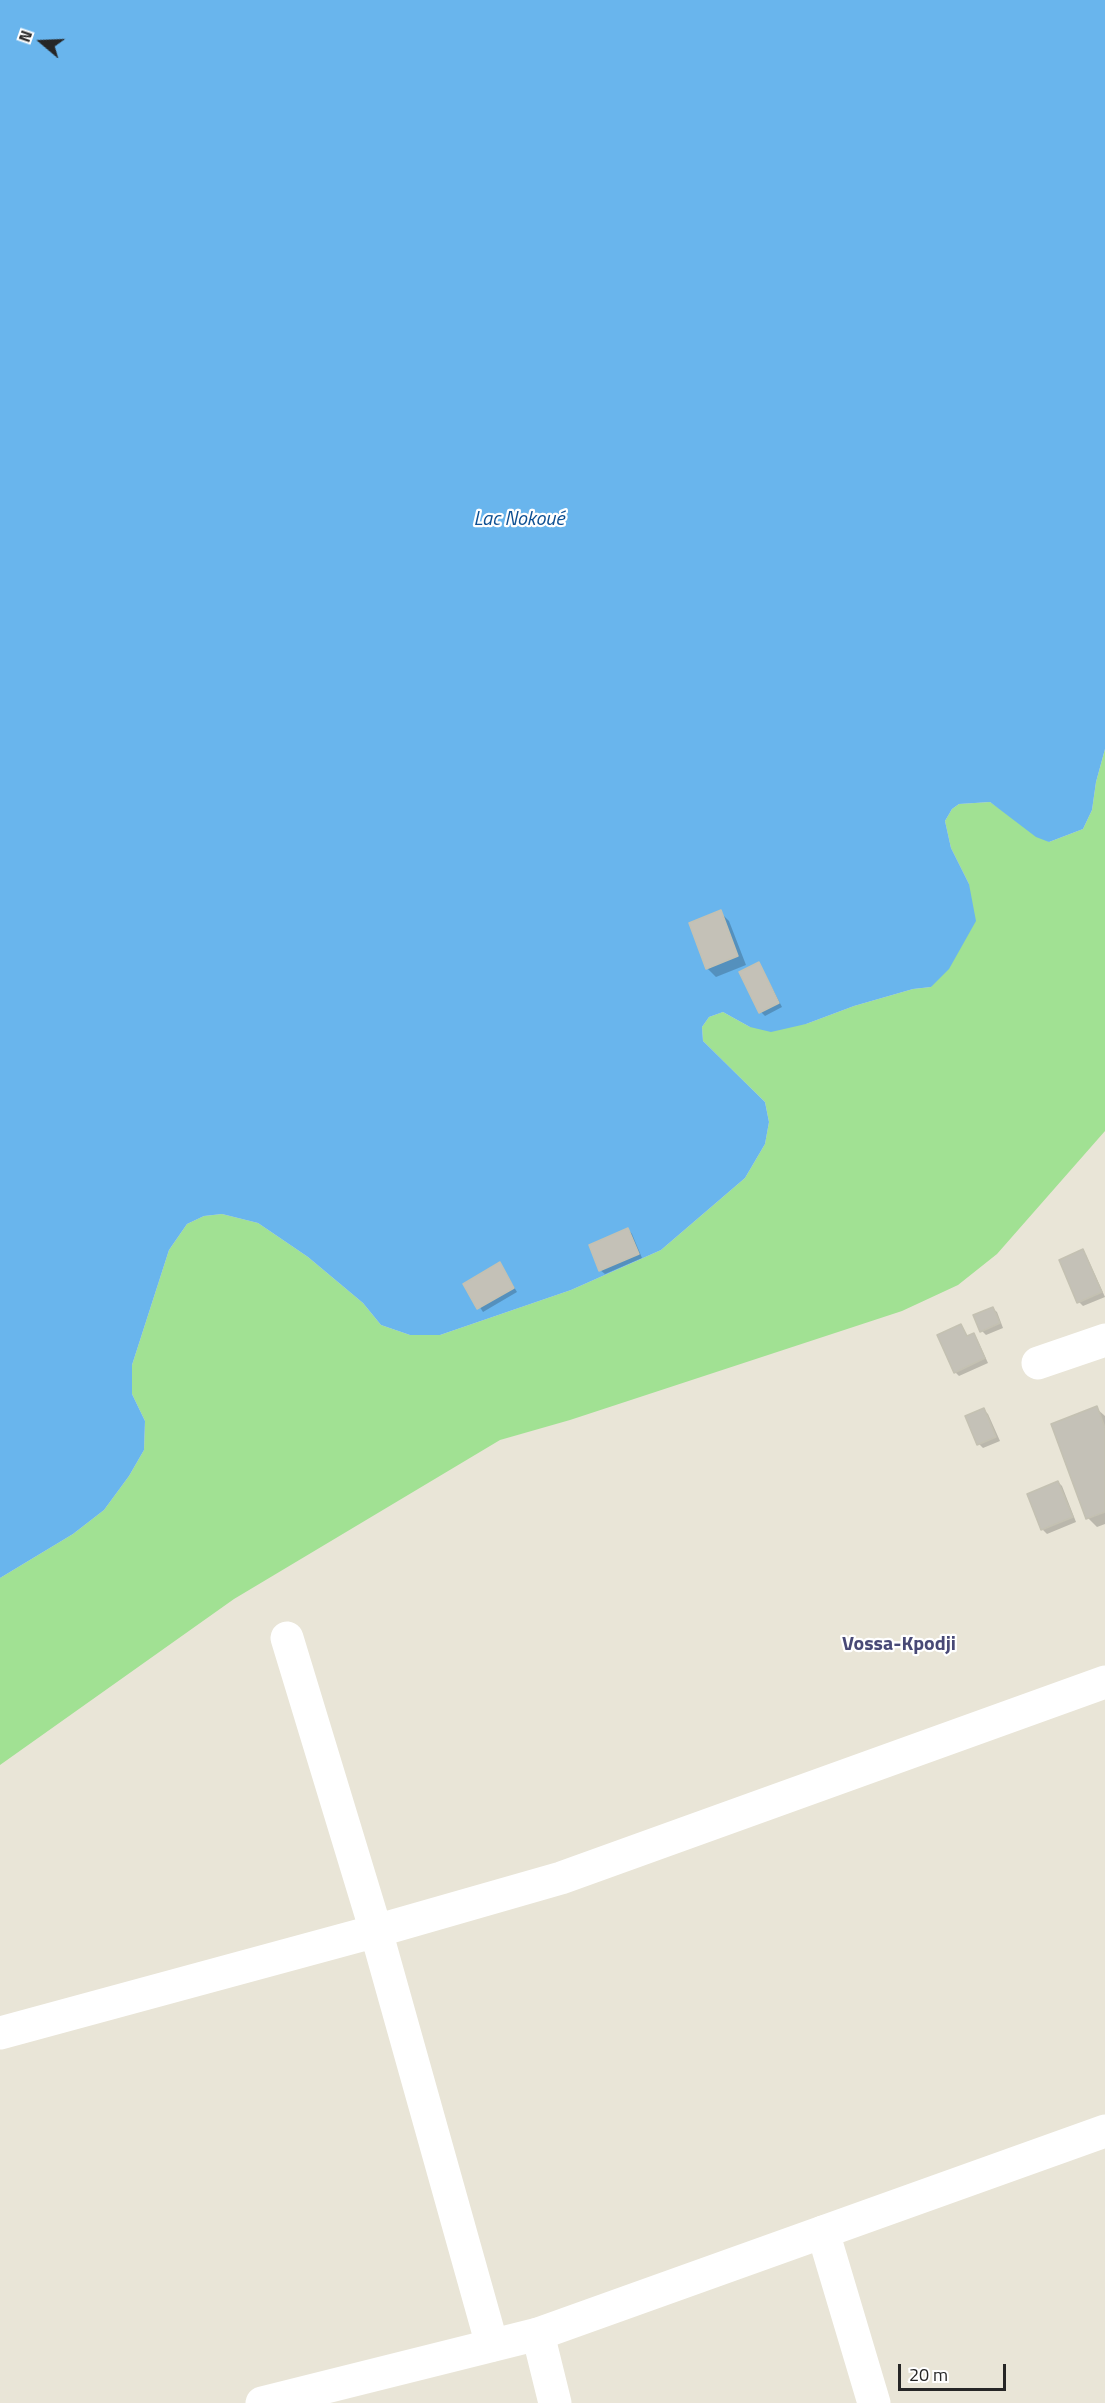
<!DOCTYPE html>
<html>
<head>
<meta charset="utf-8">
<style>
	body { margin:0 }
	#map { position:relative; width:1105px; height:2403px; overflow:hidden; background:#e9e5d7; font-family:"Titillium Web",sans-serif }
	canvas { display:block }
	.north { position:absolute; left:12px; top:12px; width:60px; height:60px; -webkit-text-stroke:4px #fff; paint-order:stroke; rotate:289deg; font-size:16px; font-weight:700; line-height:24px; text-align:center; color:#262626 }
	.north::after { content:''; display:block; margin:auto; width:21px; height:27px; background:#262626; clip-path:polygon(50% 0,100% 100%,50% 72%,0 100%) }
	.scale { position:absolute; left:898px; top:2364px; width:108px; height:27px; box-sizing:border-box; border:3px solid #262626; border-top:0; padding-left:8px; font-size:18px; line-height:21px; white-space:nowrap; color:#262626; -webkit-text-stroke:4px #fff; paint-order:stroke }
</style>
</head>
<body>
<div id="map">
<canvas width="1105" height="2403"></canvas>
<div class="north">N</div>
<div class="scale">20 m</div>
</div>
<script>
const ctx = document.querySelector('canvas').getContext('2d');
ctx.lineJoin = 'round';
function paint(path, color) {
  ctx.fillStyle = color;
  ctx.fill(path, 'evenodd');
}
function toPath(rows) {
  const path = new Path2D();
  for (const r of rows) {
    path.moveTo(r[0], r[1]);
    for (let i = 2; i < r.length; i += 2) path.lineTo(r[i], r[i + 1]);
  }
  return path;
}
function stroke(path, color, width, dash) {
  ctx.strokeStyle = color;
  ctx.lineWidth = width;
  ctx.lineCap = dash ? 'butt' : 'round';
  ctx.setLineDash(dash || []);
  ctx.stroke(path);
}
function write(font, color, halo, rows, align = 'center') {
  ctx.font = font + ' "Titillium Web",sans-serif';
  ctx.lineWidth = 4.5;
  ctx.setLineDash([]);
  ctx.textBaseline = 'middle';
  ctx.strokeStyle = halo;
  ctx.fillStyle = color;
  for (const [text, x, y, turn = 0] of rows) {
    ctx.save();
    ctx.translate(x, y);
    ctx.rotate((+turn || 0) * Math.PI / 180);
    ctx.textAlign = isNaN(turn) ? turn : align;
    if (halo) ctx.strokeText(text, 0, 0);
    ctx.fillText(text, 0, 0);
    ctx.restore();
  }
}
const green = toPath([
	[1105,749,1105,1131,997,1254,958,1285,902,1311,570,1420,500,1440,234,1599,0,1765,0,1578,73,1534,104,1510,129,1476,144,1450,145,1421,132,1394,132,1365,169,1250,187,1224,204,1216,222,1214,258,1223,308,1257,363,1303,381,1325,410,1335,440,1335,571,1290,661,1250,745,1178,765,1144,769,1122,765,1102,703,1041,702,1027,709,1017,723,1012,750,1027,806,1024,854,1006,913,989,931,987,969,884,951,848,945,821,952,809,959,804,990,802,1049,842,1083,829,1092,810,1096,782]
]);
const water = toPath([
	[0,0,1105,0,1105,749,1096,782,1092,810,1083,829,1049,842,1036,837,990,802,959,804,952,809,945,821,951,848,969,884,976,921,949,969,931,987,913,989,854,1006,806,1024,771,1032,750,1027,723,1012,709,1017,702,1027,703,1041,765,1102,769,1122,765,1144,745,1178,661,1250,571,1290,440,1335,410,1335,381,1325,363,1303,308,1257,258,1223,222,1214,204,1216,187,1224,169,1250,132,1365,132,1394,145,1421,144,1450,129,1476,104,1510,73,1534,0,1578]
]);
const shadow = toPath([
	[720,912,729,921,746,965,716,977,707,968],
	[759,963,782,1007,765,1016,761,1012],
	[628,1229,632,1234,642,1258,605,1274,600,1270],
	[1082,1251,1086,1255,1105,1297,1083,1306,1079,1302],
	[500,1264,517,1292,483,1312,465,1284],
	[992,1308,997,1312,1003,1328,986,1335,982,1331],
	[961,1326,968,1337,973,1335,977,1339,988,1363,959,1376,955,1372],
	[1096,1408,1105,1416,1105,1524,1097,1527,1088,1518],
	[984,1410,988,1414,1000,1441,983,1448,979,1444,967,1417],
	[1058,1482,1062,1486,1076,1522,1047,1534,1043,1530,1029,1495]
]);
const building = toPath([
	[721,910,738,956,706,969,689,923,721,910],
	[759,962,779,1003,759,1013,739,972,759,962],
	[628,1228,639,1254,599,1271,589,1245,628,1228],
	[1083,1249,1102,1292,1077,1303,1059,1260,1083,1249],
	[500,1262,514,1288,477,1309,463,1284,500,1262],
	[993,1307,1000,1323,980,1332,973,1315,993,1307],
	[961,1324,967,1336,974,1333,985,1358,954,1373,937,1335,961,1324],
	[1097,1406,1105,1428,1105,1512,1086,1519,1051,1424,1097,1406],
	[984,1408,996,1437,977,1445,965,1416,984,1408],
	[1058,1481,1073,1517,1041,1530,1027,1494,1058,1481]
]);
const minor = toPath([
	[1038,1363,1105,1340],
	[287,1638,376,1931,492,2345],
	[0,2033,376,1931,561,1878,1105,1682],
	[823,2232,874,2403],
	[538,2334,555,2403]
]);
const tertiary = toPath([
	[262,2403,538,2334,1105,2131]
]);
const waterNames = [
	["Lac Nokoué",519,520]
];
const neighbourhoodNames = [
	["Vossa-Kpodji",899,1645]
];
paint(green, '#a1e193');
paint(water, '#69b5ed');
paint(shadow, '#0003');
paint(building, '#c4c1b7');
stroke(building, '#c4c1b2', 1.5);
stroke(minor, '#fff', 33);
stroke(tertiary, '#fff', 33);
write('italic 20px', '#0e5093', '#fff', waterNames);
write('bold 20px', '#484976', '#fff', neighbourhoodNames);
</script>
</body>
</html>
